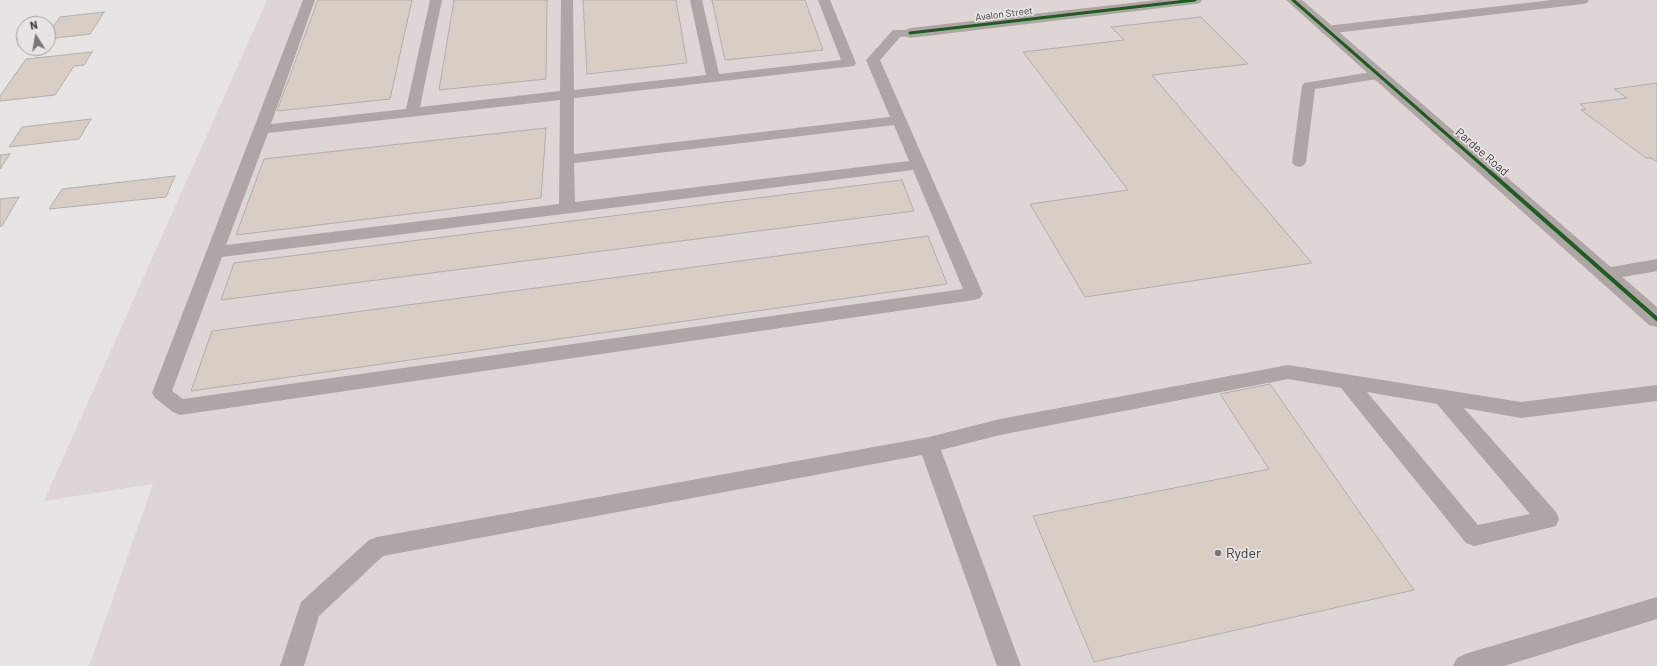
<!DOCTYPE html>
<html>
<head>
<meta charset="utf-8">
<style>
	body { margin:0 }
	#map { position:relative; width:1657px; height:666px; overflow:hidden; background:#e6e5e4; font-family:Barlow,sans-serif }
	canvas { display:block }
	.north { position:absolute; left:16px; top:16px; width:40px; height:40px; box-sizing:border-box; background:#e7e4e3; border:1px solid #a3a09f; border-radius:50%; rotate:349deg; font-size:11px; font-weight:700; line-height:16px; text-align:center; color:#3c3a3a }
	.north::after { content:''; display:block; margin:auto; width:14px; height:18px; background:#787676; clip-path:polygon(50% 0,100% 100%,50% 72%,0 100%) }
</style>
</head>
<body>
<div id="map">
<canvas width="1657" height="666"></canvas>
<div class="north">N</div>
</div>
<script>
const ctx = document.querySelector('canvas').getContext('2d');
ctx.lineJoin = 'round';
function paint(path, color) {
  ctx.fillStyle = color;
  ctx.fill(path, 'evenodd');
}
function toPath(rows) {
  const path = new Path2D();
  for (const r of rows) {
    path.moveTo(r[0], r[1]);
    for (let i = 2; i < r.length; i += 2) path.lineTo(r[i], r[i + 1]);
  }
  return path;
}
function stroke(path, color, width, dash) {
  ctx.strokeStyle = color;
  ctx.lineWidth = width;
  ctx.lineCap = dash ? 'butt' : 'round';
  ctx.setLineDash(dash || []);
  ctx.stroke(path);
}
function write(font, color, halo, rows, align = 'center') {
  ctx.font = font + ' Barlow,sans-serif';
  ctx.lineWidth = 3.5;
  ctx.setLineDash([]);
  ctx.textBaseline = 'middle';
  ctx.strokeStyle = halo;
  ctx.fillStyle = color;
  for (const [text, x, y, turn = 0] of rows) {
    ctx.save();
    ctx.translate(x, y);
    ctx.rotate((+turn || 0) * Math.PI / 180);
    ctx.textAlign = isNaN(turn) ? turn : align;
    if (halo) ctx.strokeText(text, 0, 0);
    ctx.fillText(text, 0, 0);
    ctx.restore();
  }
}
const built = toPath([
	[267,0,1657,0,1657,666,89,666,153,484,44,501]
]);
const building = toPath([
	[318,0,412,0,390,99,277,111,318,0],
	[454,0,547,0,546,79,439,90,454,0],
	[583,0,676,0,687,63,587,74,583,0],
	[712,0,805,0,823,50,725,60,712,0],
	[104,12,90,34,48,39,48,34,60,17,104,12],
	[1201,17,1248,64,1152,75,1312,263,1085,297,1030,204,1128,190,1023,52,1124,40,1111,27,1201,17],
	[92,52,84,65,74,66,55,95,0,101,0,96,26,59,92,52],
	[1657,83,1657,162,1651,158,1646,158,1581,110,1586,109,1580,104,1627,98,1614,89,1657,83],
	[91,119,79,139,9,147,22,127,91,119],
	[546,128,541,198,236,235,264,159,546,128],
	[10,154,0,169,0,155,10,154],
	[175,176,166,197,49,209,62,189,175,176],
	[902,180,914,211,221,300,234,263,902,180],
	[19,197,2,226,0,226,0,199,19,197],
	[928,236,947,284,191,391,212,331,928,236],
	[1270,384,1414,590,1094,662,1033,516,1269,469,1220,394,1270,384]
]);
const lane = toPath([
	[303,0,315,0,271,124,406,109,430,0,442,0,420,107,560,91,561,0,573,0,574,90,706,75,690,0,702,0,719,74,841,60,818,0,830,0,856,63,854,66,574,98,574,154,890,117,866,60,893,30,914,30,916,33,914,36,900,37,880,60,983,294,980,298,974,300,180,415,173,412,155,398,152,393,303,0],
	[560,100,559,204,226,245,268,133,560,100],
	[894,125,909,161,575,202,574,163,894,125],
	[913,170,963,289,183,399,172,391,222,257,913,170],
	[1552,0,1589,0,1587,3,1583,4,1326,34,1322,33,1320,30,1322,27,1326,26,1552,0],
	[1378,71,1383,72,1385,75,1383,78,1315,89,1306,162,1304,165,1299,167,1294,165,1292,162,1302,86,1304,83,1378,71],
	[1657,259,1657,271,1606,280,1600,278,1598,274,1600,270,1606,268,1657,259],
	[1288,365,1521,402,1657,385,1657,401,1521,418,1464,408,1556,512,1559,519,1556,526,1548,528,1474,546,1466,543,1341,388,1288,379,1000,435,941,450,1021,666,997,666,922,455,383,556,319,616,304,666,280,666,301,602,369,540,377,537,929,437,1000,419,1288,365],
	[1367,392,1437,404,1530,514,1478,525,1367,392],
	[1657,597,1657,619,1504,666,1453,666,1457,658,1465,654,1657,597]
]);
const street = toPath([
	[1157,0,1202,0,1200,3,1195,4,910,38,905,36,902,33,905,30,910,28,1157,0],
	[1286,0,1302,0,1657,307,1657,327,1649,325,1286,0]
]);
const cyclewayFar1 = toPath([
	[1293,0,1491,173],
	[910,33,1195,0]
]);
const cycleway = toPath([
	[1490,172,1657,319]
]);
const markers = [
	[1218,553,4,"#787676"]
];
const farStreetnames = [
	["Avalon Street",1004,14,-7]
];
const streetNames = [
	["Pardee Road",1482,152,41]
];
const nearPoinames = [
	["Ryder",1226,553]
];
paint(built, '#ddd6d5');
paint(building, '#d8cec6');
stroke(building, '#b0afaf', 1);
paint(lane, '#afa5a5');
paint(street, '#afa5a5');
stroke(cyclewayFar1, '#1b5e20', 3);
stroke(cycleway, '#1b5e20', 4);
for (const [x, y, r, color] of markers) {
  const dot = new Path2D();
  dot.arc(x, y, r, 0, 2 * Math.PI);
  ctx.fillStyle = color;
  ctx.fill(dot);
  stroke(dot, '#e7e4e3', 1.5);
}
write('10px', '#3c3a3a', '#e7e4e3', farStreetnames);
write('12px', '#3c3a3a', '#e7e4e3', streetNames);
write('14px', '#3c3a3a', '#e7e4e3', nearPoinames, 'left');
</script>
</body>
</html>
